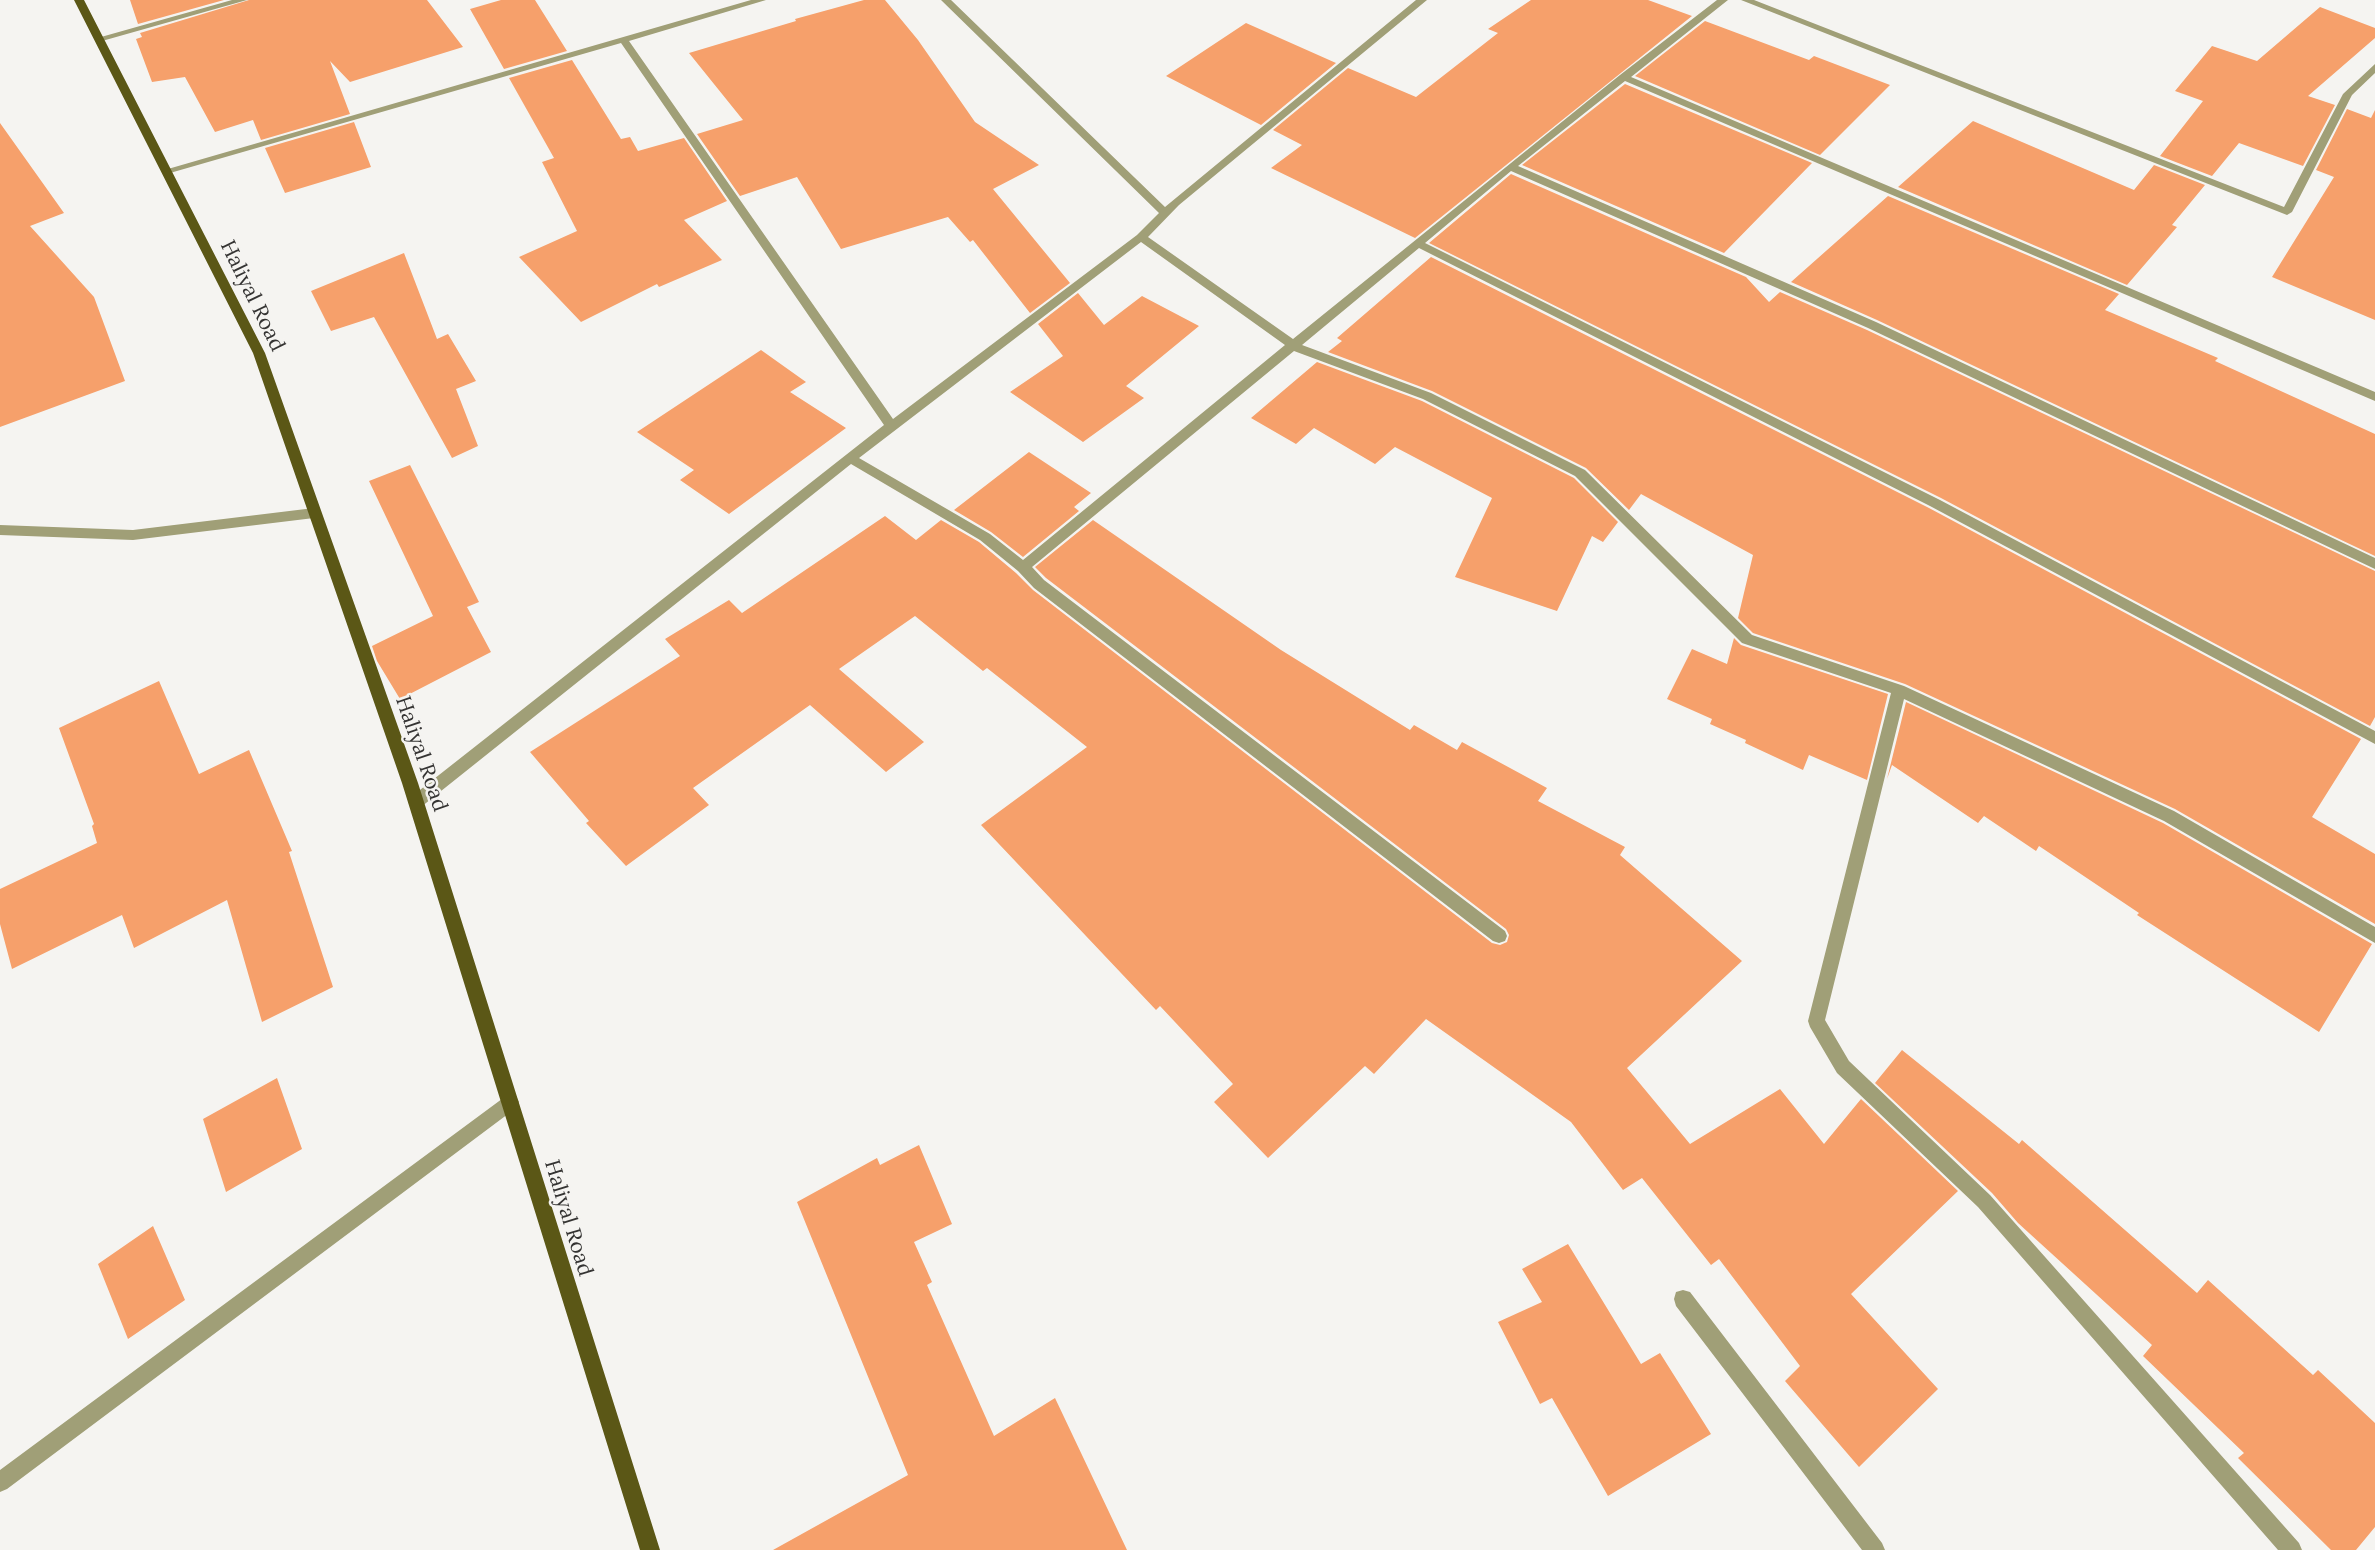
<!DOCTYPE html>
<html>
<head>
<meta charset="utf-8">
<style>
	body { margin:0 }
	canvas { display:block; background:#f5f4f1 }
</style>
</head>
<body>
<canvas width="2375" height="1550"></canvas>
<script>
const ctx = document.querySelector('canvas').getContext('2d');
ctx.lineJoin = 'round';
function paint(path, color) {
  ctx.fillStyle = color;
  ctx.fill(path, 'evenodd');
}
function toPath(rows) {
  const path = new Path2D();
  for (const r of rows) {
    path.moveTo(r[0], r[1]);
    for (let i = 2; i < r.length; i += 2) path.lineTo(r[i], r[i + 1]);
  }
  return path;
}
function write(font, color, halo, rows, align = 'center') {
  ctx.font = font + ' Lora,serif';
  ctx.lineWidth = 5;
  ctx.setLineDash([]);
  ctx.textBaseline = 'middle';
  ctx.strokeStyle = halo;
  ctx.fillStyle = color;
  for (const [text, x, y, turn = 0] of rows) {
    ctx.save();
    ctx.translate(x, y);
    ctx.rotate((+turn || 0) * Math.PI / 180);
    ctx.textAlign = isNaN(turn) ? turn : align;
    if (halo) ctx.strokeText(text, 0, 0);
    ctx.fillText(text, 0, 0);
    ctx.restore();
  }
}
const building = toPath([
	[130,0,224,0,138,24],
	[249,0,427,0,463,47,350,82,330,61,350,114,261,140,253,120,215,132,185,77,152,82,136,39,142,37,140,33],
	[501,0,535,0,567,51,504,69,470,9],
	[864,0,885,0,918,40,975,122,1039,165,993,189,1070,283,1030,313,973,240,970,242,948,217,841,249,797,177,740,196,697,134,743,120,689,53,796,21,795,19],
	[1531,0,1648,0,1692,16,1415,238,1271,168,1302,145,1273,130,1348,68,1416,97,1498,33,1488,29],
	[2320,7,2375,28,2375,38,2308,96,2335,105,2303,166,2239,143,2212,176,2160,156,2203,101,2175,91,2212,46,2257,61],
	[1705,21,1809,60,1814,56,1890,85,1820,155,1635,76],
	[1246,23,1336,63,1261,125,1166,76],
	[572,60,621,139,630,137,638,151,684,138,727,201,684,220,722,260,659,287,657,284,581,322,519,257,577,231,542,162,554,158,509,78],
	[1625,84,1812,163,1724,253,1522,165],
	[2347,109,2371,118,2375,110,2375,320,2272,277,2334,177,2316,170],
	[1973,121,2134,190,2154,165,2205,185,2172,225,2177,227,2127,285,1898,187],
	[354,122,371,167,285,193,265,148],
	[0,123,64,213,30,226,94,297,125,381,0,427],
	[1511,174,1746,277,1769,302,1780,292,1867,330,2375,571,2375,717,2370,726,1941,498,1429,243],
	[1888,196,2119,294,2105,310,2218,358,2215,361,2375,434,2375,556,1877,320,1791,282],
	[404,253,437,339,448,334,476,381,456,389,478,446,452,458,374,317,331,331,311,291],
	[1431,257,1929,508,2361,739,2312,817,2375,854,2375,924,2175,809,1905,684,1753,633,1738,618,1753,555,1641,494,1629,510,1586,468,1432,391,1328,352,1342,341,1337,338],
	[1078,293,1104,325,1142,296,1199,326,1126,386,1144,398,1083,442,1010,392,1063,356,1038,324],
	[761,350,806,382,790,392,846,428,729,514,680,480,694,470,637,432],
	[1317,362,1422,401,1574,478,1618,522,1603,542,1592,536,1557,611,1455,577,1492,498,1395,447,1375,464,1314,428,1296,444,1251,418],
	[1029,452,1091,493,1074,507,1079,511,1023,557,991,532,954,510],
	[410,465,479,602,467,607,491,652,400,699,377,661,372,646,433,616,369,481],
	[885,516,916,540,941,520,979,542,1016,573,1033,590,1492,943,1500,945,1507,942,1509,935,1506,929,1046,578,1035,567,1093,520,1281,650,1410,730,1414,725,1457,750,1462,742,1547,788,1538,801,1625,847,1620,855,1742,961,1627,1068,1690,1144,1780,1089,1824,1144,1861,1099,1958,1191,1851,1294,1938,1389,1859,1467,1785,1381,1800,1366,1719,1259,1711,1265,1642,1178,1623,1190,1571,1122,1426,1019,1374,1074,1365,1066,1268,1158,1214,1102,1233,1084,1160,1006,1156,1010,981,825,1087,747,987,668,983,671,915,616,839,669,924,742,886,772,810,705,693,788,709,805,626,866,586,823,589,821,530,752,680,656,665,639,729,600,742,613],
	[1734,638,1741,645,1888,694,1867,780,1809,755,1803,770,1745,743,1746,740,1710,724,1712,719,1667,699,1692,649,1727,664],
	[159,681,199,774,249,750,292,851,289,852,333,987,262,1022,227,900,134,948,122,915,12,969,0,924,0,889,97,843,92,826,94,824,59,728],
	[1906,702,2163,823,2372,944,2319,1032,2137,915,2139,913,2039,846,2036,851,1984,816,1978,823,1892,765,1887,779],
	[1902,1050,2019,1144,2022,1140,2197,1293,2208,1280,2313,1375,2318,1370,2375,1423,2375,1527,2356,1550,2331,1550,2238,1458,2244,1453,2143,1356,2152,1345,2018,1223,1992,1193,1875,1083],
	[277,1078,302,1149,226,1192,203,1119],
	[919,1145,952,1224,914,1242,932,1282,927,1285,994,1436,1055,1398,1127,1550,773,1550,908,1475,797,1202,877,1158,880,1165],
	[153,1226,185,1300,128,1339,98,1264],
	[1568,1244,1641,1364,1660,1353,1711,1434,1608,1496,1552,1398,1540,1404,1498,1322,1542,1302,1522,1269]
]);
const minor = toPath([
	[232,0,247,0,102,41,94,39,232,0],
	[751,0,766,0,629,41,893,419,1137,235,1159,213,941,0,951,0,1165,207,1416,0,1427,0,1179,205,1148,237,1293,339,1620,75,1717,0,1728,0,1631,77,2375,392,2375,401,1625,81,1518,166,1876,322,2375,558,2375,569,1868,328,1511,171,1425,243,1940,500,2375,731,2375,744,1930,506,1419,248,1302,345,1431,393,1585,470,1752,635,1904,686,2174,811,2375,927,2375,943,2164,821,1904,699,1825,1020,1849,1061,1990,1195,2299,1543,2302,1550,2278,1550,1978,1207,1837,1073,1810,1027,1808,1021,1891,693,1742,643,1575,476,1423,399,1294,351,1032,567,1044,580,1505,931,1507,936,1505,941,1499,943,1493,941,1034,588,1018,571,980,540,851,464,421,807,416,808,411,807,408,802,411,797,884,425,621,43,170,173,161,171,751,0],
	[1141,242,1285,345,1023,560,990,534,859,458,1141,242],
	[1741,0,1754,0,2284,207,2343,94,2375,64,2375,73,2352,95,2292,212,2287,215,1741,0],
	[314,508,321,513,314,518,133,540,0,535,0,525,133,530,314,508],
	[510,1093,516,1096,519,1102,516,1108,7,1489,0,1492,0,1470,510,1093],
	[1683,1290,1690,1292,1882,1543,1885,1550,1862,1550,1676,1306,1674,1299,1676,1292,1683,1290]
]);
const primary = toPath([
	[74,0,84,0,265,353,418,783,660,1550,640,1550,402,783,253,353,74,0]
]);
const streetNames = [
	["Haliyal Road",252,296,64],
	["Haliyal Road",421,754,71],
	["Haliyal Road",568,1218,73]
];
paint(building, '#f6a06b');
paint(minor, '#a09f77');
paint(primary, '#5b5716');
write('21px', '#353433', '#f5f4f1', streetNames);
</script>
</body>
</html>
